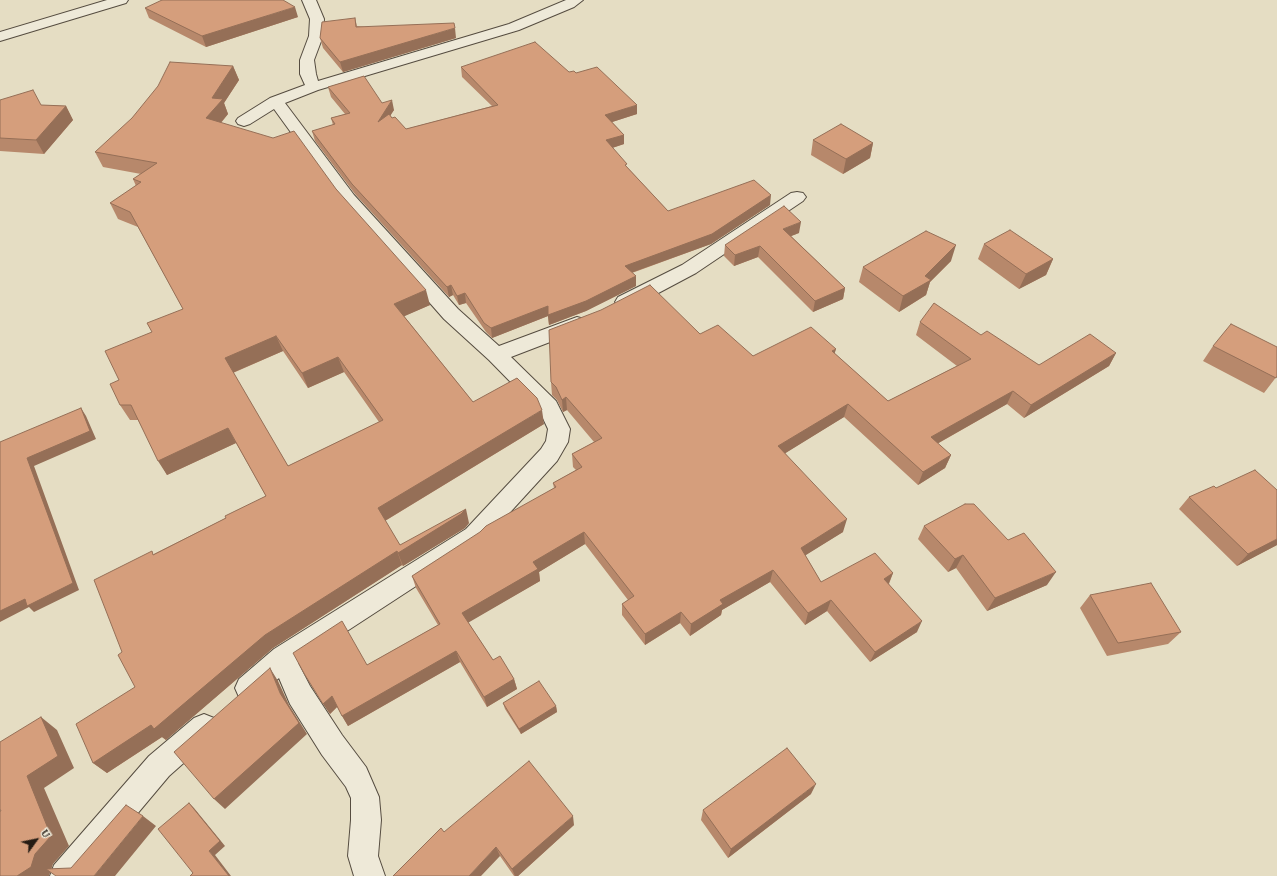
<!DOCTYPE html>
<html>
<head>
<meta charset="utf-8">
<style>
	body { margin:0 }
	#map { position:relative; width:1277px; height:876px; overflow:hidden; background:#e5ddc3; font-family:"Gentium Book Plus",serif }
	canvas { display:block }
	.north { position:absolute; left:16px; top:820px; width:40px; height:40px; -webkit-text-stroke:3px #eee9d8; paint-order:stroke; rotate:57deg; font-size:11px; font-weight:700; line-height:16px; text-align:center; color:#251c14 }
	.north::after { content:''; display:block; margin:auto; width:14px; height:18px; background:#251c14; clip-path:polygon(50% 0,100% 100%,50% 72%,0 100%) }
</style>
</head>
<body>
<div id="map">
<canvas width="1277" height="876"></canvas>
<div class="north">U</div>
</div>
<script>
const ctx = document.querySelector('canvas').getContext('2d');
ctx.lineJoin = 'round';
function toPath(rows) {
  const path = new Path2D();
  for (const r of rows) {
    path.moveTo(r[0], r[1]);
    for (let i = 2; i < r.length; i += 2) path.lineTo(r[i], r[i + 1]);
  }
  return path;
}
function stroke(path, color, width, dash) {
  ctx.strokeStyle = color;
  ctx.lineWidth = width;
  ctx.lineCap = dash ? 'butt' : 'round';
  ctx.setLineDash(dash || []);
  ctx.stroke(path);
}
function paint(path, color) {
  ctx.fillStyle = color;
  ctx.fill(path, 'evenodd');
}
const minor = toPath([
	[107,0,128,0,126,3,0,41,0,32,107,0],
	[302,0,316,0,324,19,323,36,314,60,316,74,318,81,509,24,566,0,583,0,574,7,519,30,318,90,285,103,354,195,458,309,499,346,577,317,584,319,587,324,584,329,511,357,556,401,570,429,568,442,557,461,482,543,298,663,310,686,342,735,366,767,379,797,381,820,378,856,385,876,354,876,348,856,351,820,351,798,346,787,322,755,290,704,279,678,257,697,248,701,239,697,235,688,239,679,274,649,466,529,541,449,546,441,548,429,540,412,489,360,444,319,342,203,274,109,250,124,244,126,238,124,236,121,238,118,270,98,305,85,300,74,300,60,309,36,310,19,302,0],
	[797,192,803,193,806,197,803,201,696,273,632,307,625,309,618,307,615,302,618,297,682,265,791,193,797,192],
	[204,714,214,718,218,727,214,736,169,776,85,876,50,876,54,865,149,756,194,718,204,714]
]);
const wall = toPath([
	[145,8,298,17,206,47,149,18],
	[355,18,357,26,456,38,343,72,323,48,320,38],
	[233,66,239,80,224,103,228,114,221,123,336,189,430,305,404,316,473,402,544,424,385,521,400,545,469,523,465,528,403,566,402,565,273,648,166,740,162,737,107,773,93,763,135,687,122,652,154,554,226,518,266,496,236,443,167,475,138,420,130,420,120,405,119,380,152,332,183,309,138,227,118,219,110,203,136,186,133,179,141,174,103,167,95,152],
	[283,351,308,388,344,372,379,422,288,466,233,373],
	[461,67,576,73,637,114,612,122,624,135,624,144,612,148,627,167,668,211,770,205,711,244,632,273,636,286,586,311,549,325,548,316,492,338,486,332,466,303,459,305,453,295,449,297,355,194,315,141,312,131,333,125,331,118,345,114,331,97,328,87,382,103,394,110,390,115,392,118,406,129,492,106,462,77],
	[0,100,41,105,66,106,73,120,44,154,0,151],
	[813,140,873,143,870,158,843,174,811,155],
	[799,233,791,236,845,288,843,299,813,312,758,257,734,266,724,256,725,245],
	[984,244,1053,259,1046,275,1019,289,978,259],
	[951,261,930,282,926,295,899,312,859,282,863,267],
	[920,322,981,335,1039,365,1116,353,1109,366,1024,418,1007,404,937,444,951,455,945,468,918,485,844,417,785,453,843,532,805,555,821,582,893,573,889,584,917,632,870,662,827,611,805,625,770,582,722,610,721,615,690,636,680,623,645,645,622,615,622,604,628,600,585,544,539,572,540,581,468,622,493,660,514,679,517,689,487,707,460,662,348,726,337,707,330,714,305,675,367,665,438,625,416,588,412,576,554,488,553,483,576,470,573,467,572,454,594,442,567,410,563,412,557,400,552,395,551,382,700,334,753,356,836,349,834,353,888,401,957,366,916,335],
	[1213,346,1277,376,1264,393,1203,361],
	[1216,488,1277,545,1237,566,1179,509,1189,497],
	[924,526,1047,585,987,611,956,568,948,572,918,539],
	[1090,595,1181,632,1168,644,1107,656,1080,608],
	[503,703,556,706,557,712,521,734,505,709],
	[811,794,728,858,701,820,703,810],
	[574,825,518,876,514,876,500,856,444,832]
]);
const shadedWall = toPath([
	[295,7,298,17,206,47,202,36],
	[455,28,456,38,343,72,340,62],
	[233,66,239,80,224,103,228,114,212,133,206,118,212,98],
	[392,100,394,110,380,132,378,122],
	[637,105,637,114,606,124,605,115],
	[66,106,73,120,44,154,36,140],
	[624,135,624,144,606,150,606,140],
	[873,143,870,158,843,174,846,159],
	[771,195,770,205,711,244,625,275,625,266],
	[801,222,799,233,781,240,783,229],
	[956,245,951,261,930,282,926,295,899,312,903,296,925,276],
	[760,246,758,257,734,266,735,255],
	[1053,259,1046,275,1019,289,1026,274],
	[636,276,636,286,586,311,549,325,548,316,492,338,491,328,548,306],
	[451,285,453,295,449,297,447,287],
	[845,288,843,299,813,312,815,301],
	[426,290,430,305,398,319,394,304],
	[465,293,466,303,459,305,457,296],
	[276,336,283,351,232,373,225,358],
	[836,349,832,362,832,351],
	[1116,353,1109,366,1024,418,1031,405],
	[338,357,344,372,308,388,302,373],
	[1013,391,1007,404,926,450,931,437],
	[566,397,567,410,563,412,562,400],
	[848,404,844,417,776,459,778,446],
	[81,408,86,416,96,439,34,466,79,590,34,612,29,607,0,622,0,611,27,458],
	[542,410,544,424,383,522,378,508],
	[228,428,236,443,167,475,158,461],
	[951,455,945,468,918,485,923,472],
	[466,509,469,523,465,528,403,566,398,553],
	[847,519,843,532,798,560,801,548],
	[584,532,585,544,539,572,540,581,466,624,462,613,533,562],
	[1277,539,1277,545,1237,566,1248,554],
	[397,551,402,565,273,648,166,740,162,737,107,773,93,763,265,635],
	[963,555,956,568,948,572,955,559],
	[773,570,770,582,722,610,721,615,690,636,691,624,720,600],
	[1056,572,1047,585,987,611,995,598],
	[893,573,888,585,884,579],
	[831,600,827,611,805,625,808,613],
	[681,612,680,623,645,645,645,634],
	[922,621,917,632,870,662,875,652],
	[456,651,460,662,348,726,342,716],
	[270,668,278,681,289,705,307,734,225,809,214,799,280,693],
	[514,679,517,689,487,707,484,697],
	[332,696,338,706,330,714,323,704],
	[556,706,557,712,521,734,519,729],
	[41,717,57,730,74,768,44,788,69,846,53,864,49,876,17,876,35,854,27,776],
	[816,784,811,794,728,858,731,849],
	[189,803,194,808,225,846,215,855,231,876,229,876,209,851],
	[143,816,156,826,115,876,94,876],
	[573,816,574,825,518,876,515,876,512,869],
	[496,847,500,856,481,876,469,876]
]);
const building = toPath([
	[162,0,283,0,295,7,202,36,145,8,162,0],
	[355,18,356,27,454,23,455,28,340,62,320,38,322,22,355,18],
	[535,42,569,72,574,71,576,73,597,67,637,105,605,115,624,135,606,140,627,164,625,165,668,211,754,180,771,195,712,234,625,266,636,276,586,301,548,315,548,306,491,328,484,323,465,293,457,296,451,285,447,287,352,184,312,131,335,124,331,118,350,113,328,87,364,76,382,103,392,100,378,122,389,114,392,118,395,117,406,129,498,105,461,67,535,42],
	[170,62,233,66,212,98,223,99,206,118,273,138,294,131,336,189,426,290,394,304,473,402,517,378,537,398,542,410,378,508,400,545,466,509,461,514,398,553,397,551,265,635,154,729,151,725,93,763,76,724,135,687,118,655,122,652,94,580,152,551,153,555,226,518,225,516,266,496,228,428,158,461,131,405,120,405,110,384,119,380,105,351,152,332,147,323,183,309,130,212,110,203,141,182,133,179,157,163,95,152,132,118,158,86,170,62],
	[276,336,302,373,338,357,383,420,288,466,225,358,276,336],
	[33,90,41,105,66,106,36,140,0,138,0,100,33,90],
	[841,124,873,143,846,159,813,140,841,124],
	[784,206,801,222,783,229,845,288,815,301,760,246,735,255,725,245,784,206],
	[1010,230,1053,259,1026,274,984,244,1010,230],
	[926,231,956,245,925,276,931,280,903,296,863,267,926,231],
	[650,285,700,334,718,325,753,356,811,327,836,349,832,351,888,401,971,359,920,322,934,303,981,335,987,331,1039,365,1090,334,1116,353,1031,405,1013,391,931,437,951,455,923,472,848,404,778,446,847,519,801,548,821,582,875,553,893,573,884,579,922,621,875,652,831,600,808,613,773,570,720,600,723,604,691,624,681,612,645,634,622,604,634,596,584,532,533,562,538,569,462,613,493,660,500,656,514,679,484,697,456,651,342,716,332,696,323,704,305,675,293,653,342,621,367,665,440,624,412,576,480,532,486,526,556,487,553,483,582,467,572,454,602,438,566,397,562,400,556,387,551,382,549,330,601,310,650,285],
	[1231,324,1277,347,1277,376,1276,378,1213,346,1231,324],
	[81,408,90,431,27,458,73,583,27,606,25,599,0,611,0,442,81,408],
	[1255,470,1277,490,1277,539,1248,554,1189,497,1214,486,1216,488,1255,470],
	[965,504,974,504,1008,540,1024,533,1056,572,995,598,963,555,955,559,924,526,965,504],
	[1151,583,1181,632,1118,643,1090,595,1151,583],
	[270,668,280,693,299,723,214,799,174,752,270,668],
	[539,681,556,706,519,729,503,703,539,681],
	[41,717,58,756,27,776,51,836,35,854,31,867,17,876,0,876,0,811,1,811,0,809,0,742,41,717],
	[787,748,816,784,731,849,703,810,787,748],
	[529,761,573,816,512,869,496,847,469,876,393,876,441,828,444,832,529,761],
	[189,803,220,841,209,851,229,876,190,876,193,873,158,829,189,803],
	[126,805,143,816,94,876,56,876,46,869,71,868,126,805]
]);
stroke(minor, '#554c40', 2);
paint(minor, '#eee9d8');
paint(wall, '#b7886b');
paint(shadedWall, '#956f57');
paint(building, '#d59e7c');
stroke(building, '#956f57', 1);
</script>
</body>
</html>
